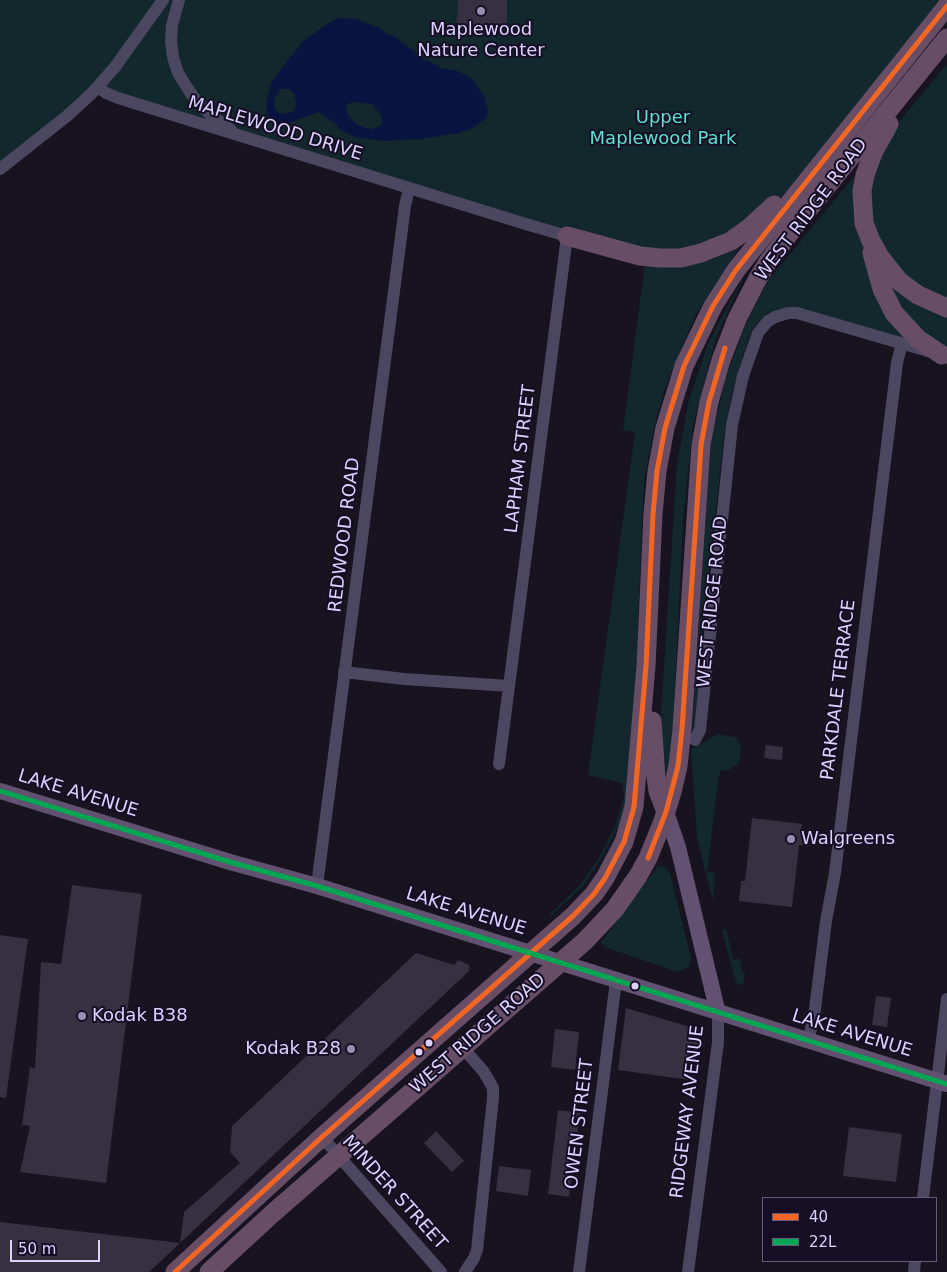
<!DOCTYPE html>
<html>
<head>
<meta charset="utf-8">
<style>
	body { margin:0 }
	#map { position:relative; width:947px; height:1272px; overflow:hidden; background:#17131f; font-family:"DejaVu Sans",sans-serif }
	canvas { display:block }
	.legend { position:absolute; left:762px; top:1197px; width:175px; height:65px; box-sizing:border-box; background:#150e24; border:1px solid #655c7c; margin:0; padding:6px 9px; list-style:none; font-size:15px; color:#ddd1ff }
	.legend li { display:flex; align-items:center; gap:10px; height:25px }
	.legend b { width:25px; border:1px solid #655c7c }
	.scale { position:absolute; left:10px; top:1240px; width:90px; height:22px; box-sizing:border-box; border:2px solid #ddd1ff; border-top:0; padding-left:6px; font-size:15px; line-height:18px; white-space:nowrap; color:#ddd1ff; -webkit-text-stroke:4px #150e24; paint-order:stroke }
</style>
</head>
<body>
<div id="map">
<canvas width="947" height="1272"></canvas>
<ul class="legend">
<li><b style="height:6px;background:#f26522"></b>40</li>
<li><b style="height:6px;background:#00a651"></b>22L</li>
</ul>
<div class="scale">50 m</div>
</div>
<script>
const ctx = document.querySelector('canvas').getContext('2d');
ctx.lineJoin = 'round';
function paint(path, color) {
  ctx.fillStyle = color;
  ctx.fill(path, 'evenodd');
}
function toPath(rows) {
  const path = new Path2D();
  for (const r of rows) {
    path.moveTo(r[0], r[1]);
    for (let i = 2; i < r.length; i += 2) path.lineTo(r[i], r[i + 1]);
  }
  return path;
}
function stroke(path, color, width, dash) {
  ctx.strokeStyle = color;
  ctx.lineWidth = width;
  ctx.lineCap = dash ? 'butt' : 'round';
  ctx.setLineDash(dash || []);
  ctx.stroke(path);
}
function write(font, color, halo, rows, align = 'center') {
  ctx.font = font + ' "DejaVu Sans",sans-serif';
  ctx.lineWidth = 4;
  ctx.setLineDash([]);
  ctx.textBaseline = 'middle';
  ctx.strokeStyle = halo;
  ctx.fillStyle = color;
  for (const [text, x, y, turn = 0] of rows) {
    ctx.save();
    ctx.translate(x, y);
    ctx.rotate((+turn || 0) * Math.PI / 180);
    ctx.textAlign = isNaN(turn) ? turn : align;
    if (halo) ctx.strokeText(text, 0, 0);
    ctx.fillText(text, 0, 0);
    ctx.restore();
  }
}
const green = toPath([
	[0,0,947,0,845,130,769,210,737,237,649,257,98,87,0,169],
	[947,64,947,357,783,308,766,314,753,328,749,337,740,365,730,402,724,436,702,633,705,637,694,730,692,730,710,451,714,427,726,378,745,326,764,288,775,272],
	[739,248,695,316,665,388,655,424,644,481,638,621,637,680,626,803,619,825,603,856,584,885,551,916,550,914,582,883,601,854,616,824,624,796,622,783,588,775,635,432,623,430,645,264,678,266,708,261],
	[747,270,716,338,693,425,683,521,673,730,667,780,662,744,661,712,677,464,688,404,708,343],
	[718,734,737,738,741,745,739,763,729,770,722,770,719,775,707,872,715,873,713,901,697,838,691,749],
	[664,866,670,873,691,958,689,967,678,972,604,947,601,942,657,867],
	[726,928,733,959,740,959,742,972,745,973,743,985,736,983,722,930]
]);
const water = toPath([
	[339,18,356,19,381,29,388,35,392,35,414,51,421,58,437,65,440,68,458,71,471,78,484,95,488,111,486,118,473,128,459,133,415,140,411,139,384,141,354,137,339,129,336,124,319,112,280,126,271,122,267,115,266,103,272,81,303,41,332,21],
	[280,89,289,89,294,93,296,102,295,109,292,112,280,114,275,110,274,99],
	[356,102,372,104,381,115,382,120,381,125,373,129,365,128,355,123,347,113,346,106,350,103]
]);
const building = toPath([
	[458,0,507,0,507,25,457,25],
	[766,745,783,747,782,760,764,758],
	[752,818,802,824,801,832,810,833,809,846,799,845,792,907,739,901,741,881,745,881],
	[72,885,142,894,106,1183,20,1172,30,1126,22,1125,30,1067,35,1068,41,962,61,964],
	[0,935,28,939,6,1098,0,1097],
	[416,953,454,965,458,960,469,965,469,971,180,1243,184,1212,240,1163,230,1152,232,1126],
	[876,996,891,998,887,1027,872,1025],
	[626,1008,700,1030,696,1063,693,1063,690,1080,618,1070],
	[555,1029,579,1032,575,1070,551,1067],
	[558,1110,580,1113,569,1197,548,1194],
	[849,1127,902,1134,896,1182,843,1176],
	[436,1131,464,1161,452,1172,424,1143],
	[499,1166,531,1170,528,1196,496,1191],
	[0,1222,180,1243,149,1272,0,1272]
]);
const minor = toPath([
	[179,0,172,25,171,41,173,57,178,73,188,89,197,102,210,114,231,130],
	[98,87,106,93,118,98,529,225,567,236,499,764],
	[0,169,67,116,91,94,115,67,163,0],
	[344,672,404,679,509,686],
	[695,740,700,730,732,425,743,376,758,333,768,321,775,317,788,313,797,313,928,351],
	[317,886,405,206,409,188],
	[808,1041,814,1017,826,921,835,873,897,363,902,343],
	[463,1048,484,1072,493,1088,493,1098,477,1250,474,1258,465,1272],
	[322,1137,441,1272],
	[923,1198,947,999],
	[579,1272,616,981],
	[688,1272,718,1042,718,1013],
	[914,1272,915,1261]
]);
const major = toPath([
	[0,791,230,862,317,886,947,1084],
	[666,812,678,847,718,1013]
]);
const highway = toPath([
	[889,124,873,153,865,175,862,191,864,223,871,241,880,257,899,281,918,295,947,308],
	[567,236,640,256,660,258,681,258,701,253,731,241,749,228,774,205],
	[872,253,882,289,894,313,918,339,942,355],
	[652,721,656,777,658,791,666,812],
	[175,1272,322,1137,573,916,594,894,605,878,624,842,634,807,646,666,653,514,657,471,665,428,684,366,713,306,736,270,947,6],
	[209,1272,273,1213,585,941,615,909,638,876,648,858,663,821,672,792,678,766,682,729,701,445,709,402,721,360,737,319,757,280,768,262,794,227,947,38]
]);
const bus1 = toPath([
	[648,858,666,812,678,766,682,729,701,445,709,402,725,348],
	[175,1272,322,1137,573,916,594,894,605,878,624,842,634,807,646,666,653,514,657,471,665,428,684,366,713,306,736,270,947,6]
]);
const bus2 = toPath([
	[0,791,230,862,317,886,947,1084]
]);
const markers = [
	[481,11,5,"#988eb1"],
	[791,839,5,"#988eb1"],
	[635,986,4.5,"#ddd1ff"],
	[82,1016,5,"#988eb1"],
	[429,1043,4.5,"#ddd1ff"],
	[351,1049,5,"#988eb1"],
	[419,1052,4.5,"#ddd1ff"]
];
const poiNames = [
	["Maplewood",481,30,"center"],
	["Nature Center",481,51,"center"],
	["Walgreens",801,839],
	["Kodak B38",92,1016],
	["Kodak B28",341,1049,"right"]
];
const parkNames = [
	["Upper",663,118],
	["Maplewood Park",663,139]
];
const streetNames = [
	["MAPLEWOOD DRIVE",275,129,17],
	["WEST RIDGE ROAD",812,210,-53],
	["LAPHAM STREET",521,459,-83],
	["REDWOOD ROAD",345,535,-83],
	["WEST RIDGE ROAD",713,602,-84],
	["PARKDALE TERRACE",839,690,-83],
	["LAKE AVENUE",78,794,17],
	["LAKE AVENUE",466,912,17],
	["WEST RIDGE ROAD",478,1034,-41],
	["LAKE AVENUE",852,1034,17],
	["RIDGEWAY AVENUE",688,1112,-83],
	["OWEN STREET",580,1124,-83],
	["MINDER STREET",394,1193,48]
];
paint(green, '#12282c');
paint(water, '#091540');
paint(building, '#363141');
stroke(minor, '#4c4760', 12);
stroke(major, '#625171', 16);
stroke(highway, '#674e66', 19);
stroke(bus1, '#f26522', 5);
stroke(bus2, '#00a651', 5);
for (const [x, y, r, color] of markers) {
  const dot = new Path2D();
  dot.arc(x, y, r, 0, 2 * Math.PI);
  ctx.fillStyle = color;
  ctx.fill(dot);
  stroke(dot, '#150e24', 2);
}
write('18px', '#ddd1ff', '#150e24', poiNames, 'left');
write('18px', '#59e3d3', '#150e24', parkNames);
write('18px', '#ddd1ff', '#150e24', streetNames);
</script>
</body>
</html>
